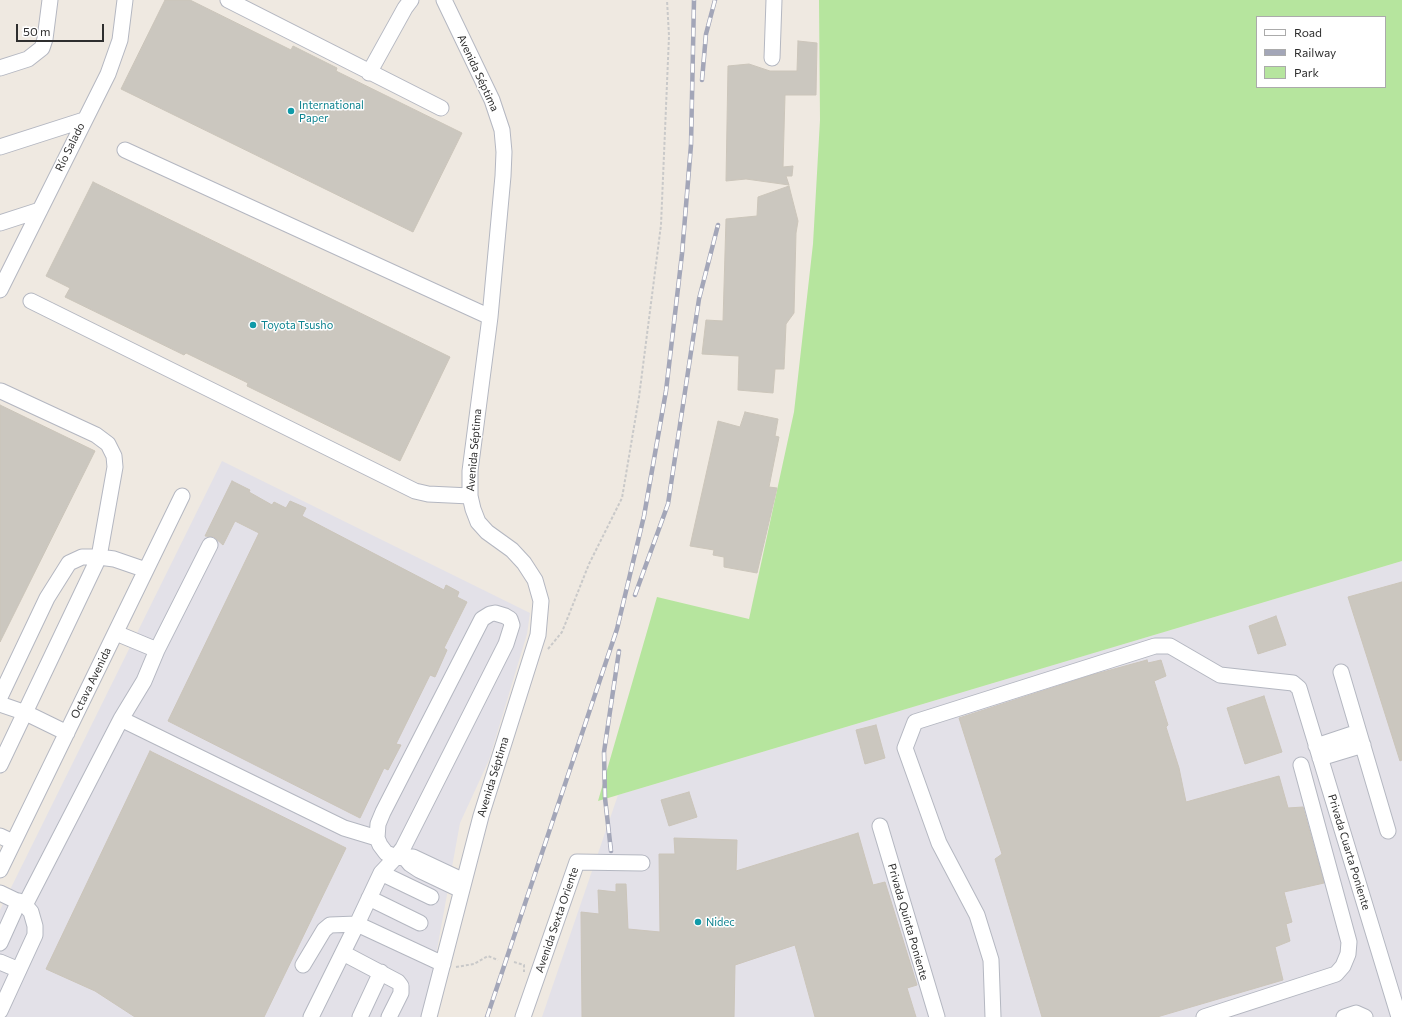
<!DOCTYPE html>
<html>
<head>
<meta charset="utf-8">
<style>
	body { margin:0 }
	#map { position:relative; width:1402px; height:1017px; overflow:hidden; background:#efe9e1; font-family:Commissioner,sans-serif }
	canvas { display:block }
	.legend { position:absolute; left:1256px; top:16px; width:130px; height:72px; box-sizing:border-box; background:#fff; border:1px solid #ababab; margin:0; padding:5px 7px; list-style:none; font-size:12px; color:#2e2e2e }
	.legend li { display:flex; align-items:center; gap:8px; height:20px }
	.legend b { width:20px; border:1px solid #ababab }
	.scale { position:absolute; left:16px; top:24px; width:88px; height:18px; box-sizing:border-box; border:2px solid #2e2e2e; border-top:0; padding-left:5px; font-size:12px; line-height:14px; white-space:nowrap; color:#2e2e2e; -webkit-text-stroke:3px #fff; paint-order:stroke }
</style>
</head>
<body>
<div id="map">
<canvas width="1402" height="1017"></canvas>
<ul class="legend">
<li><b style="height:5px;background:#fff"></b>Road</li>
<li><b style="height:5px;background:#a3a6b8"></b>Railway</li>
<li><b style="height:11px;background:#b6e59e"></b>Park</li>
</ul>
<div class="scale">50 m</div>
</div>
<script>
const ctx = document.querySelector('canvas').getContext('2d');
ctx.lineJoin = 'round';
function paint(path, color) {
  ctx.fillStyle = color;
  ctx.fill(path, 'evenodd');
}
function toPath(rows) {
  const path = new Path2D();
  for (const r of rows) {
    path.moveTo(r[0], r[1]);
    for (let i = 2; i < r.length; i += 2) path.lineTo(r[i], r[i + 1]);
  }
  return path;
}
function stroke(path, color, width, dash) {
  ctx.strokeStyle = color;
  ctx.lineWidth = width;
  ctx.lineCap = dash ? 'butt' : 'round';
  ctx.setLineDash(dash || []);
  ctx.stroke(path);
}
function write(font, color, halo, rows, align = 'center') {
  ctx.font = font + ' Commissioner,sans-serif';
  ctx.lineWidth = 3;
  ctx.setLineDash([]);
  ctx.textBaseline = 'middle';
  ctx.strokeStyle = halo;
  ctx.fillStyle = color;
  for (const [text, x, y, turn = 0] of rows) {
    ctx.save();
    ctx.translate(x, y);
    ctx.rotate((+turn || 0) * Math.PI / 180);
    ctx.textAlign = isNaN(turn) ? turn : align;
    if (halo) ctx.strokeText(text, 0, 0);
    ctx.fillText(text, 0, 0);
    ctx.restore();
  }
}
const industrial = toPath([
	[222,461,530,613,527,634,489,760,460,823,430,988,421,1017,0,1017,0,910],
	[1402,561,1402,1017,542,1017,618,795]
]);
const green = toPath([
	[819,0,1402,0,1402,561,598,801,657,597,749,619,794,412,813,244,820,120],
	[1257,17,1385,17,1385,87,1257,87]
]);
const building = toPath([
	[165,0,190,0,291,50,293,46,337,68,336,71,462,133,413,232,121,89,165,0],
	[798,41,817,43,816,95,785,95,783,167,793,166,792,176,786,176,789,185,746,179,726,181,728,66,749,64,770,71,797,71,798,41],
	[93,182,450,357,400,461,247,386,248,383,186,353,184,355,65,297,70,288,46,276,93,182],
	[789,186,798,221,796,233,794,313,786,324,784,369,775,369,773,393,738,390,739,356,702,354,706,320,723,321,726,219,757,216,758,197,789,186],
	[0,405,95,451,0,642,0,405],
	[745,412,778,419,775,436,779,437,769,487,777,488,757,573,724,567,724,557,713,555,714,550,690,546,718,421,740,427,745,412],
	[232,481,250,490,249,492,272,505,274,502,286,508,290,501,306,508,302,516,444,590,446,585,459,592,457,597,467,602,444,648,447,650,435,677,430,675,396,744,401,745,388,770,384,768,360,818,168,721,259,533,235,521,223,545,214,537,205,536,232,481],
	[1402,582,1402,760,1400,761,1348,597,1402,582],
	[1276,616,1286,645,1258,654,1249,626,1276,616],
	[1147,660,1148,663,1161,660,1166,676,1154,681,1168,725,1166,727,1179,768,1186,802,1279,776,1288,808,1303,807,1324,883,1284,892,1292,922,1286,924,1290,941,1275,947,1283,980,1157,1017,1042,1017,995,859,1002,854,959,718,1092,675,1147,660],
	[1264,696,1282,752,1245,764,1227,708,1264,696],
	[876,725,885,758,865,764,856,730,876,725],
	[150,751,346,848,264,1017,135,1017,95,991,46,969,150,751],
	[689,792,697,817,669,826,661,800,689,792],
	[858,833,873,885,885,882,917,985,907,988,916,1017,815,1017,795,945,735,965,734,1017,582,1017,581,912,599,914,598,890,616,892,616,884,626,884,628,929,660,932,659,854,675,854,674,838,737,840,736,871,858,833]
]);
const path = toPath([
	[548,649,562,632,589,564,622,498,639,397,661,225,669,36,667,0],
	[514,962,524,965,524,972],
	[456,967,474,964,488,956,498,960]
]);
const minor = toPath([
	[228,0,441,108],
	[772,58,774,0],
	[0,68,28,59,42,48,45,39,50,0],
	[369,73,405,8,411,0],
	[0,147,84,120],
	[125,150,490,317],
	[0,223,40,210],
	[0,290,108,74,120,40,125,0],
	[31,301,415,491,428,494,470,496],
	[157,650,210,545],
	[1341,672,1388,831],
	[0,697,47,598,69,563,82,557,99,557,114,559,146,570],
	[0,704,26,713,67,733],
	[121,719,344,828,377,838],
	[1316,746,1358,732],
	[1320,758,1363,745],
	[0,765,99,557,115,467,114,456,108,444,96,435,1,391],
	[880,826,937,1017],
	[0,836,13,842],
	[405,858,396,857,386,853,380,845,377,838,378,824,383,812,482,619,490,614,495,613,505,616,510,619,512,625,506,644,403,848,396,857,381,873,357,924,443,964],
	[0,870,182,496],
	[381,873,431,897],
	[461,890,419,870,410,864,405,858,413,857,464,881],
	[0,893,25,905,31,912,35,926,35,935,0,1011],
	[369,898,420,923],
	[25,905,121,719,144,681,157,650,116,633],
	[0,943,19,901],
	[343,953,398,982,401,986,401,993,389,1017],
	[0,962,19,970],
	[303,965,324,930,330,925,357,924,311,1017],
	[360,1017,381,972],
	[429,1017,481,816,538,635,541,601,535,580,524,563,512,550,487,532,478,522,473,509,470,496,470,471,490,317,503,176,504,152,502,130,492,100,444,0],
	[523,1017,577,862,642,863],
	[993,1017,991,960,977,915,939,843,905,748,915,722,1155,646,1170,646,1220,675,1293,683,1299,688,1399,1017],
	[1204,1017,1336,974,1343,966,1348,954,1349,942,1301,765],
	[1344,1017,1356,1013,1365,1017]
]);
const rail = toPath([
	[702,80,706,34,715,0],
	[635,595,668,504,699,299,718,225],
	[611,851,605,798,604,752,619,651],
	[487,1017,617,629,644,516,666,391,682,254,691,145,694,0]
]);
const markers = [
	[291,111,4,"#0f9aa8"],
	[253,325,4,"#0f9aa8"],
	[698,922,4,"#0f9aa8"]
];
const streetNames = [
	["Avenida Séptima",478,73,65],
	["Río Salado",70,147,-64],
	["Avenida Séptima",474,450,-85],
	["Octava Avenida",91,683,-64],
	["Avenida Séptima",493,777,-73],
	["Privada Cuarta Poniente",1349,852,73],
	["Avenida Sexta Oriente",557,920,-71],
	["Privada Quinta Poniente",908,922,74]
];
const cultureNames = [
	["International",299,105],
	["Paper",299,118],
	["Toyota Tsusho",261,325],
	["Nidec",706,922]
];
paint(industrial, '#e3e1e8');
paint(green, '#b6e59e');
paint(building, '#cbc7bf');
stroke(building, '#cbc5ba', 1);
stroke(minor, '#b4b7c1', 17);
stroke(path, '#c9c9c9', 2, [3, 2]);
stroke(minor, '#fff', 15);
stroke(rail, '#a3a6b8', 4.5);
stroke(rail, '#fff', 3, [9]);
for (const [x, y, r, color] of markers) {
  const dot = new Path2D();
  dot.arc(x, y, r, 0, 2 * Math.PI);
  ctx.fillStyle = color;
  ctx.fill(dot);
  stroke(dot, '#fff', 1.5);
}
write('11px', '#2e2e2e', '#fff', streetNames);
write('11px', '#0d838f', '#fff', cultureNames, 'left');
</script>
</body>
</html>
